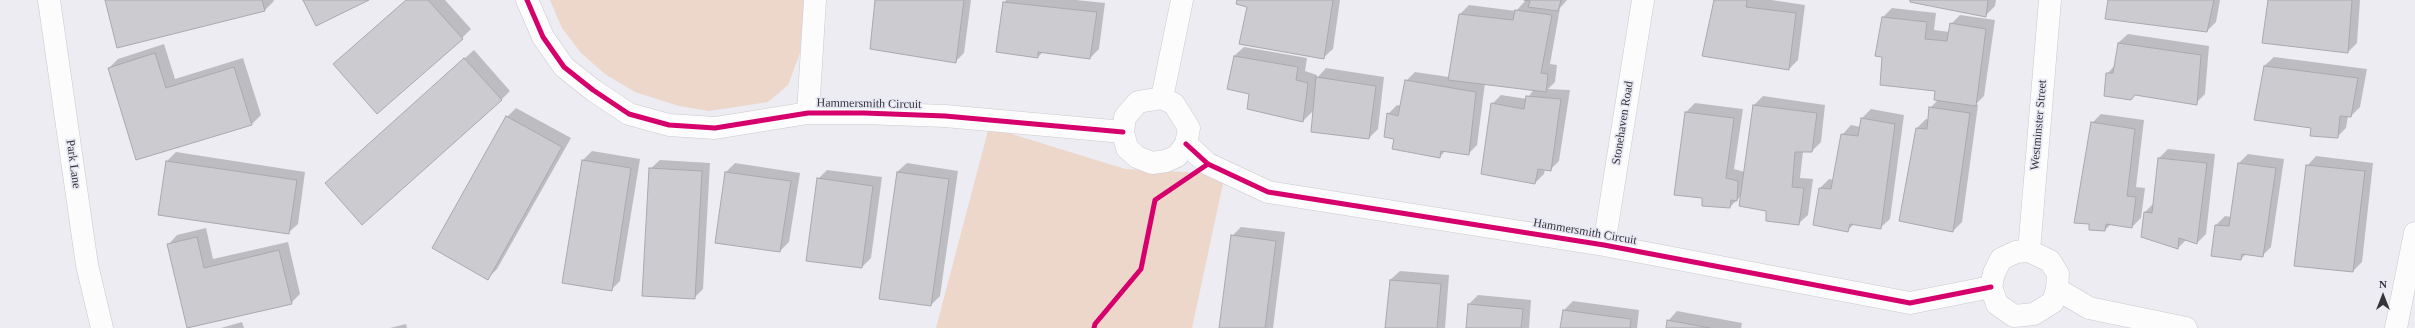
<!DOCTYPE html>
<html>
<head>
<meta charset="utf-8">
<style>
	body { margin:0 }
	#map { position:relative; width:2415px; height:328px; overflow:hidden; background:#ececf2; font-family:"Times New Roman",serif }
	canvas { display:block }
	.north { position:absolute; left:2363px; top:276px; width:40px; height:40px; -webkit-text-stroke:3px #e9e9f5; paint-order:stroke; rotate:0deg; font-size:11px; font-weight:700; line-height:16px; text-align:center; color:#343439 }
	.north::after { content:''; display:block; margin:auto; width:14px; height:18px; background:#343439; clip-path:polygon(50% 0,100% 100%,50% 72%,0 100%) }
</style>
</head>
<body>
<div id="map">
<canvas width="2415" height="328"></canvas>
<div class="north">N</div>
</div>
<script>
const ctx = document.querySelector('canvas').getContext('2d');
ctx.lineJoin = 'round';
function paint(path, color) {
  ctx.fillStyle = color;
  ctx.fill(path, 'evenodd');
}
function toPath(rows) {
  const path = new Path2D();
  for (const r of rows) {
    path.moveTo(r[0], r[1]);
    for (let i = 2; i < r.length; i += 2) path.lineTo(r[i], r[i + 1]);
  }
  return path;
}
function stroke(path, color, width, dash) {
  ctx.strokeStyle = color;
  ctx.lineWidth = width;
  ctx.lineCap = dash ? 'butt' : 'round';
  ctx.setLineDash(dash || []);
  ctx.stroke(path);
}
function write(font, color, halo, rows, align = 'center') {
  ctx.font = font + ' "Times New Roman",serif';
  ctx.lineWidth = 3.5;
  ctx.setLineDash([]);
  ctx.textBaseline = 'middle';
  ctx.strokeStyle = halo;
  ctx.fillStyle = color;
  for (const [text, x, y, turn = 0] of rows) {
    ctx.save();
    ctx.translate(x, y);
    ctx.rotate((+turn || 0) * Math.PI / 180);
    ctx.textAlign = isNaN(turn) ? turn : align;
    if (halo) ctx.strokeText(text, 0, 0);
    ctx.fillText(text, 0, 0);
    ctx.restore();
  }
}
const green = toPath([
	[550,0,804,0,800,53,788,85,768,102,709,111,679,106,635,92,605,74,581,53,562,28],
	[989,127,1125,169,1225,174,1192,328,936,328]
]);
const shadow = toPath([
	[106,0,273,0,274,1,265,10],
	[406,0,445,0,471,29,462,38],
	[876,0,971,0,964,53,955,62],
	[1006,0,1076,0,1105,3,1099,49,1090,58,1043,52,1038,57,1004,3],
	[1238,0,1340,0,1333,49,1323,58],
	[1526,0,1567,0,1560,8,1550,64,1557,65,1555,82,1548,89,1570,90,1559,161,1550,170,1545,169,1544,174,1535,183,1492,104,1501,95,1527,99,1534,89,1485,83,1477,145,1468,154,1445,151,1440,157,1388,114,1397,105,1401,106,1406,81,1415,72,1449,77,1460,14,1469,5,1516,11],
	[1715,0,1771,0,1805,5,1798,60,1789,69],
	[1911,0,1996,0,1995,6,1986,15],
	[2109,0,2220,0,2216,22,2207,31],
	[2269,0,2360,0,2357,43,2348,52],
	[1892,8,1936,13,1934,30,1950,32,1951,24,1960,15,1995,20,1984,96,1976,104,1978,105,1962,222,1953,231,1917,128,1926,119,1929,120,1930,108,1938,100,1936,90,1884,56,1876,55,1883,17],
	[2128,34,2209,46,2205,94,2196,103,2107,74,2115,65,2118,43],
	[164,44,175,79,243,58,261,115,252,124,137,159,109,68,118,59],
	[1244,47,1307,58,1305,71,1317,75,1316,79,1326,68,1384,77,1378,129,1369,138,1314,110,1303,121,1250,93,1228,88,1234,56],
	[474,50,510,91,501,100,326,183],
	[2274,57,2367,69,2360,107,2351,116,2348,116,2346,128,2337,137,2312,127,2255,119,2264,66],
	[1763,96,1825,105,1821,142,1812,151,1803,151,1800,178,1813,179,1808,215,1798,224,1767,210,1742,195,1730,207,1703,197,1686,112,1695,103,1743,109,1734,169,1745,172,1754,105],
	[516,108,571,138,497,269,488,278,507,117],
	[1871,109,1904,115,1890,219,1880,228,1855,223,1848,230,1820,188,1829,179,1834,180,1842,135,1851,125,1861,127,1862,118],
	[2101,114,2144,120,2136,187,2145,188,2141,218,2132,227,2111,224,2105,230,2092,123],
	[2168,149,2215,154,2206,234,2197,243,2187,239,2178,248,2142,237,2145,212,2154,203,2159,158],
	[592,151,640,159,620,281,611,290,583,160],
	[176,152,305,172,298,224,288,233,167,161],
	[2248,154,2284,159,2271,247,2262,256,2246,254,2241,259,2216,225,2225,216,2231,217,2239,163],
	[2316,156,2373,163,2362,262,2353,271,2307,166],
	[660,160,710,163,703,289,694,298,650,169],
	[735,163,800,173,789,242,780,251,726,172],
	[907,163,958,171,940,296,931,305,880,298,897,172],
	[827,170,882,177,871,258,862,267,818,179],
	[1241,227,1285,232,1273,328,1220,328,1232,236],
	[206,228,213,259,288,242,300,294,291,303,188,328,168,245,177,235],
	[1400,271,1449,275,1445,328,1386,328,1390,280],
	[1478,295,1531,300,1529,328,1467,328,1469,304],
	[1573,301,1639,310,1637,328,1561,328,1564,310],
	[1677,311,1742,323,1741,328,1667,328,1668,321],
	[242,322,244,328,221,328],
	[406,324,407,328,390,328]
]);
const building = toPath([
	[105,0,262,0,265,11,117,48,105,0],
	[303,0,369,0,316,26,303,0],
	[406,0,428,0,463,39,377,114,333,64,406,0],
	[875,0,964,0,956,63,870,49,875,0],
	[1237,0,1333,0,1324,59,1239,44,1247,7,1236,4,1237,0],
	[1524,0,1561,0,1558,11,1528,7,1530,1,1524,0],
	[1714,0,1747,0,1746,7,1796,13,1789,70,1702,56,1714,0],
	[1910,0,1988,0,1986,17,1910,2,1910,0],
	[2108,0,2214,0,2207,32,2105,19,2108,0],
	[2268,0,2352,0,2348,53,2262,43,2268,0],
	[1003,2,1097,12,1090,59,1038,52,1038,58,996,52,1003,2],
	[1515,10,1552,15,1541,73,1548,74,1546,92,1448,80,1459,14,1513,20,1515,10],
	[1882,17,1927,22,1925,39,1947,41,1950,23,1986,29,1976,106,1934,100,1935,91,1880,85,1882,57,1875,56,1882,17],
	[2118,43,2201,55,2197,105,2135,95,2131,100,2104,96,2106,73,2113,73,2118,43],
	[155,53,166,88,234,67,252,125,136,160,108,68,155,53],
	[1234,56,1298,67,1296,80,1308,83,1303,122,1247,109,1249,94,1227,89,1234,56],
	[464,58,502,100,362,225,325,183,464,58],
	[2264,66,2358,78,2351,117,2340,116,2338,138,2310,136,2311,128,2254,120,2264,66],
	[1316,77,1376,86,1369,139,1311,132,1316,77],
	[1405,80,1476,92,1469,155,1441,151,1440,158,1392,149,1394,139,1384,137,1387,113,1398,116,1405,80],
	[1526,96,1561,99,1551,171,1538,169,1535,184,1481,174,1491,103,1524,109,1526,96],
	[1753,105,1817,113,1812,152,1795,152,1792,187,1804,188,1799,225,1766,221,1766,211,1739,206,1753,105],
	[1929,107,1970,113,1953,232,1899,221,1916,128,1927,129,1929,107],
	[1685,112,1734,118,1726,178,1738,181,1737,201,1731,200,1730,208,1702,206,1702,198,1674,195,1685,112],
	[506,116,562,147,488,280,432,248,506,116],
	[1861,118,1895,124,1881,229,1850,224,1848,232,1813,225,1819,188,1831,189,1841,134,1858,136,1861,118],
	[2091,122,2135,129,2127,196,2136,197,2132,228,2106,224,2105,231,2089,230,2089,224,2074,223,2091,122],
	[2158,158,2207,163,2197,244,2179,238,2178,249,2141,237,2144,212,2152,213,2158,158],
	[582,160,631,168,612,291,562,283,582,160],
	[166,161,297,180,289,234,158,215,166,161],
	[2238,163,2276,168,2263,257,2242,254,2241,260,2211,256,2215,225,2229,226,2238,163],
	[2306,165,2365,171,2353,272,2294,266,2306,165],
	[649,168,702,171,695,299,642,296,649,168],
	[725,172,791,181,780,252,715,243,725,172],
	[897,172,949,179,931,306,879,299,897,172],
	[817,178,873,186,862,268,806,261,817,178],
	[1231,235,1276,241,1265,328,1219,328,1231,235],
	[197,237,204,268,279,250,292,304,187,328,167,244,197,237],
	[1390,280,1441,284,1437,328,1385,328,1390,280],
	[1468,304,1523,309,1521,328,1466,328,1468,304],
	[1563,310,1631,319,1630,328,1560,328,1563,310],
	[1667,320,1710,328,1666,328,1667,320]
]);
const street = toPath([
	[527,0,543,37,564,67,593,90,629,114,669,125,715,128,808,113,864,113,945,116,1123,132],
	[1162,98,1174,104,1189,128,1186,144,1177,156,1166,161,1152,163,1137,157,1127,148,1123,132,1125,117,1138,102,1162,98],
	[1162,98,1182,0],
	[808,113,815,0],
	[1186,144,1208,164,1268,192,1604,245,1910,303,1991,287],
	[1604,245,1643,0],
	[2029,251,2050,0],
	[2029,251,2050,261,2058,274,2057,289,2053,302,2034,314,2014,316,1997,304,1991,287,1994,273,2001,259,2016,252,2029,251],
	[2057,289,2089,308,2186,328],
	[2396,328,2415,233]
]);
const secondary = toPath([
	[49,0,87,265,102,328]
]);
const cycleway = toPath([
	[527,0,543,37,564,67,593,90,629,114,669,125,715,128,808,113,864,113,945,116,1123,132],
	[1186,144,1208,164,1268,192,1604,245,1910,303,1991,287],
	[1094,328,1095,324,1141,269,1155,200,1208,164]
]);
const streetNames = [
	["Hammersmith Circuit",869,104,1],
	["Stonehaven Road",1623,123,-81],
	["Westminster Street",2039,125,-85],
	["Park Lane",73,164,82],
	["Hammersmith Circuit",1585,232,10]
];
paint(green, '#edd6ca');
paint(shadow, '#0003');
paint(building, '#ccccd0');
stroke(building, '#a9a9ad', 1);
stroke(street, '#c9c9cd', 23);
stroke(secondary, '#c9c9cd', 23);
stroke(street, '#fcfcfd', 22);
stroke(secondary, '#fcfcfd', 22);
stroke(cycleway, '#d6006c', 5);
write('12px', '#343439', '#e9e9f5', streetNames);
</script>
</body>
</html>
